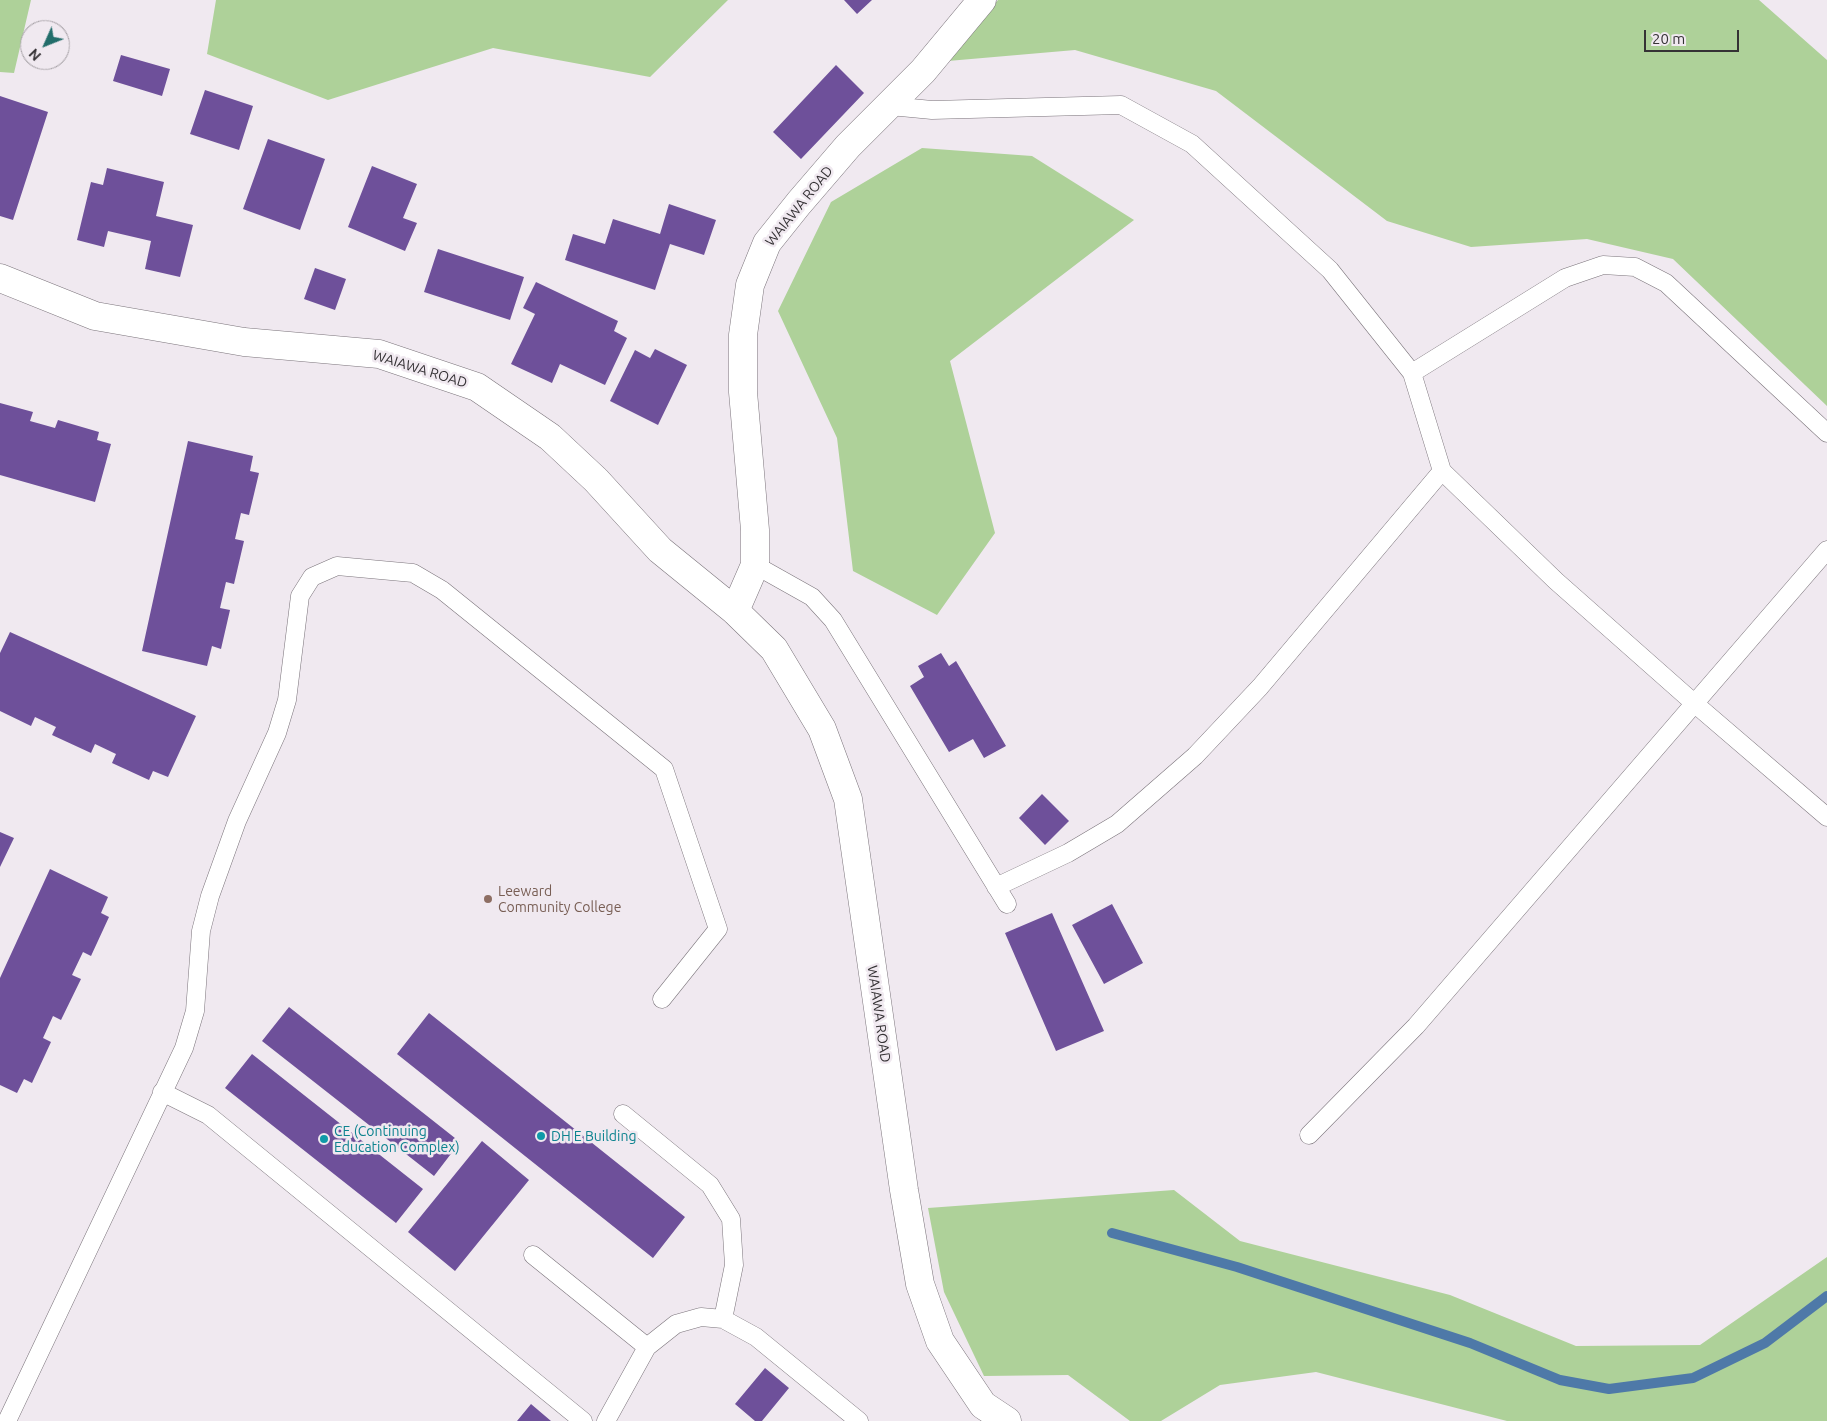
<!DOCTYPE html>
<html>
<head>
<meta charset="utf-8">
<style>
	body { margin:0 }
	#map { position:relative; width:1827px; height:1421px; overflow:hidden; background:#f0e9f0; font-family:Ubuntu,sans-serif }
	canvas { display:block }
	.north { position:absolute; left:20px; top:20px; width:50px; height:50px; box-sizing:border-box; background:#f0e9f0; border:1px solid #a5a0a5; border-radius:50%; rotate:226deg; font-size:14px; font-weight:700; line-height:20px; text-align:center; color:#353235 }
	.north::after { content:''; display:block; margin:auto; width:18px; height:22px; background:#226d6a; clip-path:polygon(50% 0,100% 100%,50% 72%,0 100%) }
	.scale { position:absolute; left:1644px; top:30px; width:95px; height:22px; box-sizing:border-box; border:2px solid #353235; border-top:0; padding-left:6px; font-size:15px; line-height:18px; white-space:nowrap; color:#353235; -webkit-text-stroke:4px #f0e9f0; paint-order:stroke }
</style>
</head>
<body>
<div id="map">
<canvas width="1827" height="1421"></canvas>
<div class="north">N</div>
<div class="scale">20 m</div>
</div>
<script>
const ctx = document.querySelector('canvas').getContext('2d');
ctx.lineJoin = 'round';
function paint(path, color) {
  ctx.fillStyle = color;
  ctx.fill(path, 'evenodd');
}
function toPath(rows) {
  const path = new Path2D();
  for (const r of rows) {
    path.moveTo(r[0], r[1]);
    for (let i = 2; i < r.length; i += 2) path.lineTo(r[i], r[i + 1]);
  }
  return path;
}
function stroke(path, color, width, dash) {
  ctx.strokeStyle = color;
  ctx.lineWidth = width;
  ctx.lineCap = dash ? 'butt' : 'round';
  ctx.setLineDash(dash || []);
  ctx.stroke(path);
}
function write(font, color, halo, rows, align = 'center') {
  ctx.font = font + ' Ubuntu,sans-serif';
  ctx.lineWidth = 5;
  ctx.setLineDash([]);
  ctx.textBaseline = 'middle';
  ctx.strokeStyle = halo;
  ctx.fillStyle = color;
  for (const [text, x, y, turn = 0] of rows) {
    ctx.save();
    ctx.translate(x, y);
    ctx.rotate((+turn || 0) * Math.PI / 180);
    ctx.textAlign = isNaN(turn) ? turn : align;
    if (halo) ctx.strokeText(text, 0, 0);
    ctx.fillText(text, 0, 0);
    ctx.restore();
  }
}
const green = toPath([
	[0,0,31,0,14,73,0,72],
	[216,0,728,0,650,77,493,48,328,100,207,54],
	[998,0,1759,0,1827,60,1827,406,1673,259,1587,239,1471,247,1387,221,1216,91,1075,50,948,61],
	[922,148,1032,156,1134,220,950,361,995,533,937,615,853,571,837,438,778,311,831,202],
	[1174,1190,1240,1241,1450,1295,1576,1346,1700,1345,1827,1257,1827,1421,1507,1421,1316,1372,1220,1385,1161,1421,1130,1421,1068,1375,984,1376,944,1292,928,1208]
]);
const stream = toPath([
	[1112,1233,1237,1267,1470,1343,1560,1380,1609,1389,1693,1378,1765,1343,1827,1296]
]);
const building = toPath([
	[844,0,872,0,857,14],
	[121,55,170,69,162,96,113,81],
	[836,65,864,93,801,159,773,132],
	[205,90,253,106,239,150,190,134],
	[0,96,48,112,13,220,0,216],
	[268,139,325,159,300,230,243,209],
	[372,166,417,184,403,218,417,223,405,251,348,227],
	[107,168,164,182,156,216,193,225,180,277,145,269,151,241,108,231,104,247,77,240,91,182,103,185],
	[669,204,716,220,704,255,670,244,655,290,565,260,573,234,605,244,613,219,660,234],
	[438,249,524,277,510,320,424,292],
	[315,268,346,279,335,310,304,299],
	[536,282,618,321,614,331,627,338,605,385,560,364,552,383,511,364,535,314,523,308],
	[655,349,687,365,658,425,610,401,635,350,650,358],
	[0,403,33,412,30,421,55,428,58,420,99,432,97,440,111,444,95,502,0,475],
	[188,441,253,456,250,471,259,473,249,515,241,513,235,539,244,541,234,584,226,582,220,608,230,610,221,649,212,646,207,666,142,651],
	[10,632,196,716,168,777,153,771,149,780,112,763,116,754,95,744,91,753,52,735,56,727,35,717,31,726,0,711,0,653],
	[941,653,949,666,956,661,1006,746,984,758,973,739,949,752,910,686,924,677,918,666],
	[1042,794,1069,821,1045,845,1019,818],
	[0,832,14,838,0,867],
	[50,869,108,897,101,913,109,917,91,956,83,952,72,975,81,979,61,1020,53,1016,43,1038,51,1042,32,1083,24,1079,17,1093,0,1085,0,978],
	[1112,904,1143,963,1104,984,1072,925],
	[1052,913,1104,1031,1056,1051,1005,933],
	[289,1007,460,1142,434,1176,262,1041],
	[429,1013,685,1217,653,1258,397,1054],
	[252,1054,423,1189,396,1223,225,1088],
	[482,1141,529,1180,455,1271,408,1232],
	[765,1368,789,1388,762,1421,755,1421,735,1404],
	[531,1404,551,1421,517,1421]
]);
const service = toPath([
	[890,106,932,110,1121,105,1192,144,1330,270,1412,373,1442,471,1556,581,1694,703,1827,817],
	[1412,373,1565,278,1603,265,1635,267,1666,283,1827,433],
	[755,565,812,597,833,620,1007,904],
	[996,887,1068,853,1117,824,1195,756,1260,687,1442,471],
	[162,1092,208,1115,583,1421],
	[623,1114,710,1185,731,1219,734,1265,723,1319],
	[1309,1135,1416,1026,1827,550],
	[533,1255,647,1347],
	[7,1421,184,1048,195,1011,201,931,210,896,237,821,277,733,287,700,300,596,312,577,337,566,413,573,442,590,664,769,718,929,662,999],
	[606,1421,647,1347,676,1324,701,1317,723,1319,756,1337,859,1421]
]);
const minor = toPath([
	[0,278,95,316,244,342,379,354,477,387,550,437,596,480,660,550,735,611,774,649,822,729,848,799,904,1190,920,1284,940,1341,983,1405,1007,1421],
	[735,611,755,565,755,530,743,392,743,335,750,285,767,243,799,203,848,146,923,71,982,0]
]);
const markers = [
	[488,899,5,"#8d6e63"],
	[541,1136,5,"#0f9aa8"],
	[324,1139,5,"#0f9aa8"]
];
const streetNames = [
	["WAIAWA ROAD",799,206,-51],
	["WAIAWA ROAD",420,369,17],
	["WAIAWA ROAD",879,1014,82]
];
const educationNames = [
	["Leeward",498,891],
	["Community College",498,907]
];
const cultureNames = [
	["CE (Continuing",334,1131],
	["Education Complex)",334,1147],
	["DH E Building",551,1136]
];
paint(green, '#aed199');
stroke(stream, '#4e79a8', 10);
paint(building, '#6e509a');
stroke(service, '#7b747b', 19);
stroke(minor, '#7b747b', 29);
stroke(service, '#fff', 18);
stroke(minor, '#fff', 28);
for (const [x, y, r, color] of markers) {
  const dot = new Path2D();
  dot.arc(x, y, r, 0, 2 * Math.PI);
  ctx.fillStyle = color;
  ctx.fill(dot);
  stroke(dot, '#f0e9f0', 2);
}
write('14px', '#353235', '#f0e9f0', streetNames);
write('14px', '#785e54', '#f0e9f0', educationNames, 'left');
write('14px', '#0d838f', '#f0e9f0', cultureNames, 'left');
</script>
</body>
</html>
